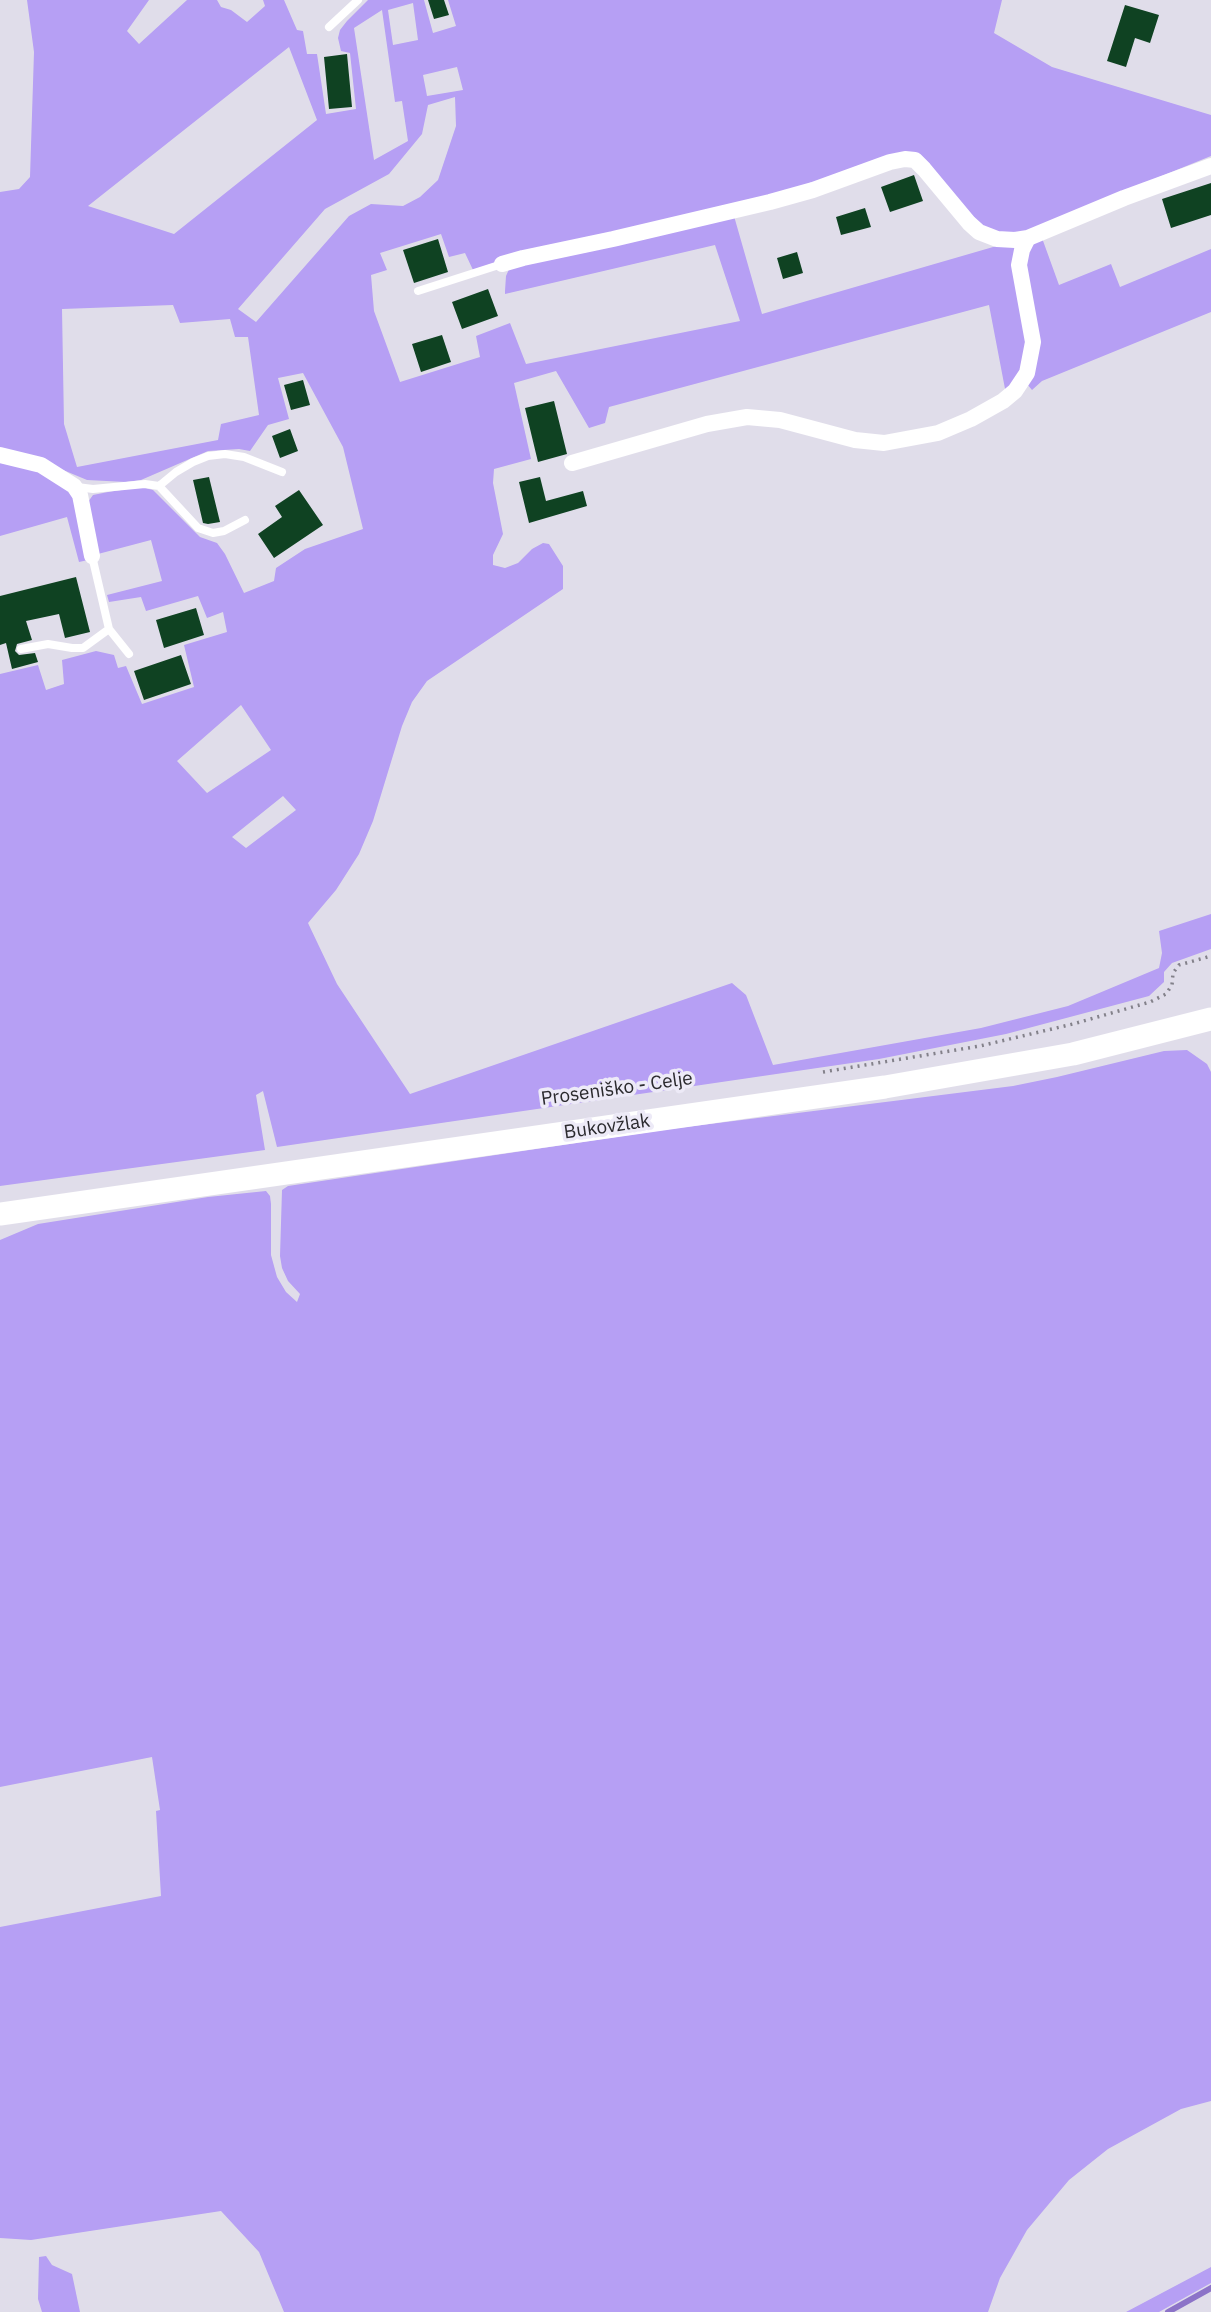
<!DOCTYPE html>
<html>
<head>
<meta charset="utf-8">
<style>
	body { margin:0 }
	canvas { display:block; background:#e0ddea }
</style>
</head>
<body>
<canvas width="1211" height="2312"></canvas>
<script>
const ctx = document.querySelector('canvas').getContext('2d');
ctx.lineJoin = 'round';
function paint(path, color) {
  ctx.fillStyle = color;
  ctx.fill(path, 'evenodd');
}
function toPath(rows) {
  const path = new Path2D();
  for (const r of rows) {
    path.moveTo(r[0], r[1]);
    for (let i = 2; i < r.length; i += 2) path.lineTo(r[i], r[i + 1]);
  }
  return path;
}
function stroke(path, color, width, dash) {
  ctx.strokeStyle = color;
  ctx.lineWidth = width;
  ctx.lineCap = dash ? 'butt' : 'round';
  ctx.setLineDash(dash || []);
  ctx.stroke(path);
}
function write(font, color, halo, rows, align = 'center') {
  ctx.font = font + ' "IBM Plex Sans",sans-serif';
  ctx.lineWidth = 7;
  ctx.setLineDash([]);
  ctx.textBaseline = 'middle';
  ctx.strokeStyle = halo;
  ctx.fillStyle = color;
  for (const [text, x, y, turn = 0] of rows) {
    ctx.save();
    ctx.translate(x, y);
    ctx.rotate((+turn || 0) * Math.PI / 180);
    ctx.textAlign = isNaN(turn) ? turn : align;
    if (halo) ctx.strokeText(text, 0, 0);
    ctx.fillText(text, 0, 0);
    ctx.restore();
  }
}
const green = toPath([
	[27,0,149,0,127,31,139,44,187,0,217,0,221,7,231,10,247,22,265,6,263,0,284,0,297,30,303,31,307,54,317,54,326,114,356,109,350,53,341,51,338,38,340,30,347,21,368,0,424,0,433,33,456,26,448,0,1002,0,994,33,1052,67,1211,115,1211,156,1014,236,984,229,916,155,770,196,527,252,473,270,465,253,449,257,441,234,380,253,387,270,371,275,374,311,400,382,480,357,476,336,510,323,526,364,740,321,715,245,505,294,505,291,506,276,510,267,734,216,762,314,1000,245,1016,247,1027,360,1006,394,989,305,609,407,605,423,589,428,556,371,514,383,531,459,494,469,493,483,503,534,493,555,493,565,505,568,518,563,532,549,543,543,549,544,563,566,563,589,427,681,412,702,402,726,373,821,359,854,336,890,308,923,337,984,410,1094,732,983,746,995,773,1065,981,1028,1068,1006,1159,968,1162,953,1159,931,1211,914,1211,949,1172,963,1164,972,1164,982,1149,996,1006,1034,879,1059,277,1147,263,1091,256,1095,265,1150,0,1186,0,674,38,665,46,690,64,684,62,660,96,651,114,655,118,668,126,666,142,704,194,687,184,645,227,632,223,612,207,618,198,596,146,611,141,597,109,602,107,595,162,581,151,540,98,554,88,502,93,495,108,492,141,487,153,490,200,537,217,543,225,554,244,593,274,581,276,568,305,549,363,529,343,447,303,373,278,378,289,419,268,425,250,451,239,449,208,451,141,480,126,482,87,480,44,462,0,450,0,192,19,189,30,177,34,52],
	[413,3,418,40,393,45,388,10],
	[382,10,395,102,402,101,408,141,374,160,354,28],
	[289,47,317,120,174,234,88,206],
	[457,67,463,90,427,96,423,75],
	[455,97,456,126,438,180,420,197,403,206,371,204,349,216,256,322,238,309,325,209,389,174,422,134,428,105],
	[173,305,180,323,230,319,235,337,248,337,259,415,221,424,218,440,77,467,64,424,62,309],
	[241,705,271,750,207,793,177,761],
	[283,796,296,810,246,848,232,837],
	[1042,238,1059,285,1111,264,1120,287,1211,249,1211,312,1042,381,1032,390,1027,384,1024,256,1031,246],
	[0,460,39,470,72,491,88,560,79,562,67,517,0,536],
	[1187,1050,1207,1064,1211,1072,1211,2101,1181,2109,1108,2149,1069,2180,1027,2230,1000,2278,988,2312,284,2312,259,2252,221,2211,31,2240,0,2238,0,1927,161,1896,156,1811,160,1810,152,1757,0,1787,0,1240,38,1224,208,1197,266,1191,270,1196,271,1204,271,1255,277,1277,286,1292,297,1302,300,1294,288,1281,282,1268,280,1256,282,1190,288,1186,670,1129,1013,1086,1057,1077,1164,1051],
	[46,2256,52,2265,72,2274,80,2312,42,2312,38,2299,39,2257],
	[1211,2267,1211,2283,1159,2312,1126,2312]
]);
const stream = toPath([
	[1168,2312,1211,2288]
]);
const building = toPath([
	[428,0,444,0,449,15,434,19],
	[1125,5,1159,15,1150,43,1135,38,1126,67,1107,61],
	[347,54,352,107,329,109,324,57],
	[914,175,923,201,890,212,881,187],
	[1211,183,1211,215,1171,228,1162,199],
	[865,208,871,227,841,235,836,217],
	[438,239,448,272,414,283,403,250],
	[797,252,803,273,783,279,777,258],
	[488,289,498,316,462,329,452,302],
	[442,335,451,362,421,372,412,344],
	[303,380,310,405,291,410,284,385],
	[554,401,567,454,538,462,525,408],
	[290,429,298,451,280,458,272,436],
	[209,477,220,522,208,524,203,523,193,480],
	[540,477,546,501,583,491,587,506,529,523,519,482],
	[299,490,323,525,274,558,258,534,282,517,275,506],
	[76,577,90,632,65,638,59,614,26,621,32,640,17,644,15,651,19,655,35,653,38,662,12,669,6,643,0,645,0,596],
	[196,608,204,635,164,648,156,620],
	[181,655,191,684,144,700,134,671]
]);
const path = toPath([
	[823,1072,980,1046,1073,1024,1150,1002,1166,994,1172,985,1173,973,1179,965,1211,956]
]);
const service = toPath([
	[329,27,358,0],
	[418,291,502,264],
	[159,486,176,472,193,462,208,456,225,454,244,457,282,472],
	[77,487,93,489,145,484,159,486,198,528,213,533,224,531,245,520],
	[92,556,109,629,129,654],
	[21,649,48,644,72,648,83,648,109,629]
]);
const minor = toPath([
	[502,264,523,258,613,239,770,202,813,190,890,162,905,159,915,160,924,169,969,223,979,232,997,239,1015,240,1028,238,1124,198,1211,166],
	[0,455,41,465,74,486,80,495,92,556],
	[572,463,707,424,747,417,780,420,855,440,884,443,938,433,971,419,1003,401,1015,391,1027,373,1033,342,1019,265,1022,250,1028,238]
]);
const secondary = toPath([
	[0,1214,885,1087,1073,1054,1211,1019]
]);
const streetNames = [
	["Proseniško - Celje",617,1089,-8],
	["Bukovžlak",607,1127,-8]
];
paint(green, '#b69ff4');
stroke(stream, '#8c73c8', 6);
paint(building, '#0f4222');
stroke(path, '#83818a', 3.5, [2, 5]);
stroke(service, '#fff', 8);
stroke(minor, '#fff', 16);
stroke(secondary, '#fff', 23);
write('19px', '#2b2a2e', '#edeaf7', streetNames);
</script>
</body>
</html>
